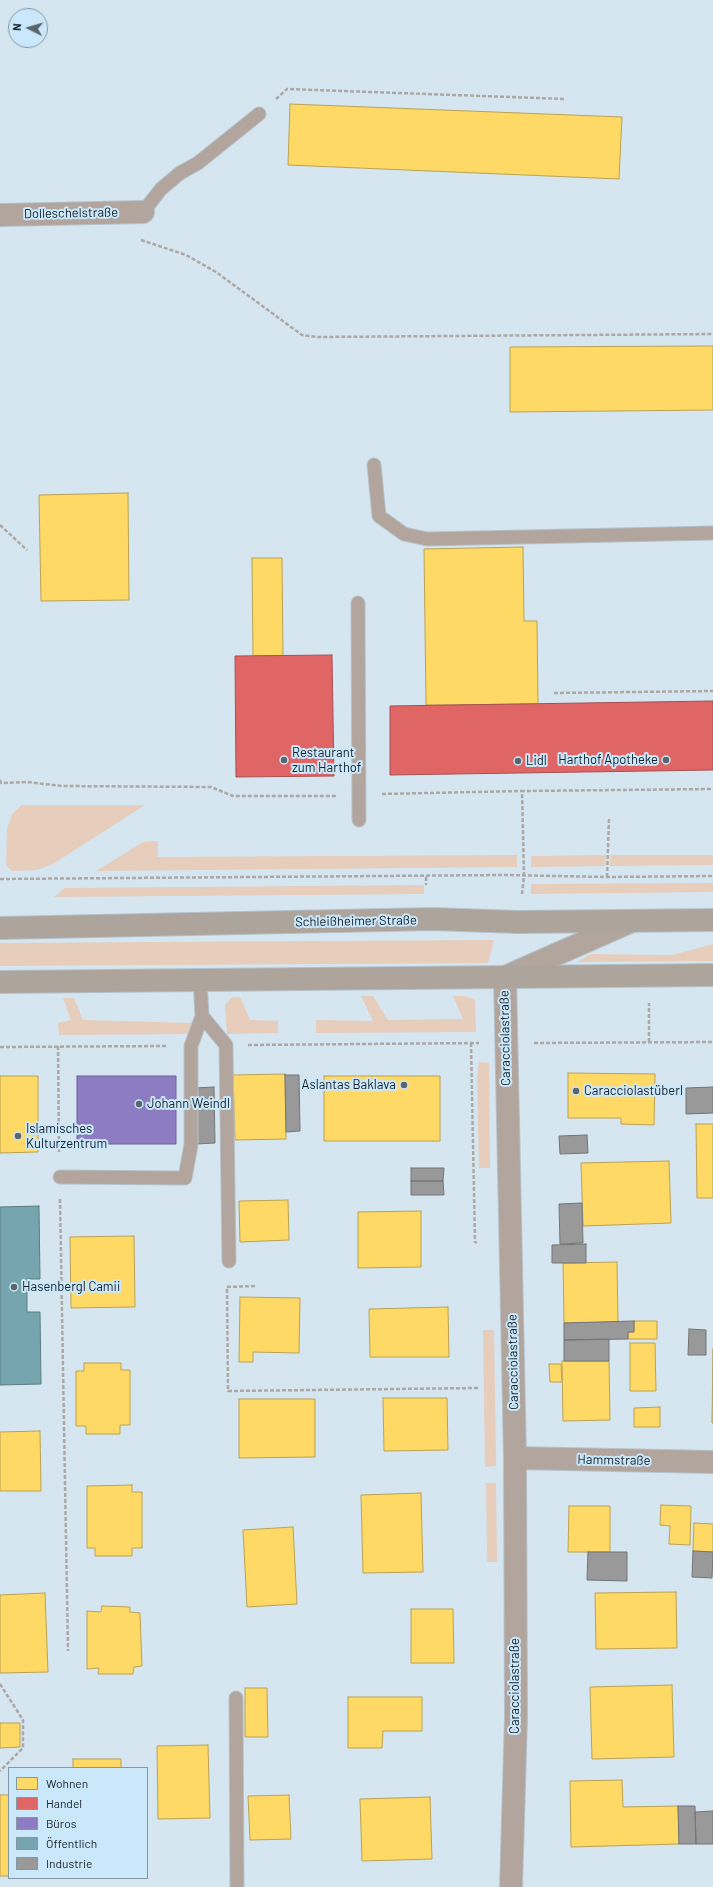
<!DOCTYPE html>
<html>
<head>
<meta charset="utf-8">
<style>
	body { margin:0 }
	#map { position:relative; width:713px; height:1887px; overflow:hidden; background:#d6e6f0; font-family:Barlow,sans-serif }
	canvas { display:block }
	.legend { position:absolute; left:8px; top:1767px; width:140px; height:112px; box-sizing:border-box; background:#cbe8fb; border:1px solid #8398a7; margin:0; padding:5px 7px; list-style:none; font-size:12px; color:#172128 }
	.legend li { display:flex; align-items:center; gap:8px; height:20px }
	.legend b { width:20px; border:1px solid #8398a7 }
	.north { position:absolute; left:8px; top:8px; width:40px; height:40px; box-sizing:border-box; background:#cbe8fb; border:1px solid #8398a7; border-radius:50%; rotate:275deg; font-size:11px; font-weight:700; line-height:16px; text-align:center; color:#172128 }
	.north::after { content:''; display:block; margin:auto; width:14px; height:18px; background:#5a666e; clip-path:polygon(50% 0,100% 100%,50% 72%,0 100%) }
</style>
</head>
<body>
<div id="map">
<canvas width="713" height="1887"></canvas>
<ul class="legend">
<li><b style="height:11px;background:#ffd966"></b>Wohnen</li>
<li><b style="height:11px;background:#e06666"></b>Handel</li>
<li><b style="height:11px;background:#8e7cc3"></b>Büros</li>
<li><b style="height:11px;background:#76a5af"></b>Öffentlich</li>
<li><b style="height:11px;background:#999"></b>Industrie</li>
</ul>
<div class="north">N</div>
</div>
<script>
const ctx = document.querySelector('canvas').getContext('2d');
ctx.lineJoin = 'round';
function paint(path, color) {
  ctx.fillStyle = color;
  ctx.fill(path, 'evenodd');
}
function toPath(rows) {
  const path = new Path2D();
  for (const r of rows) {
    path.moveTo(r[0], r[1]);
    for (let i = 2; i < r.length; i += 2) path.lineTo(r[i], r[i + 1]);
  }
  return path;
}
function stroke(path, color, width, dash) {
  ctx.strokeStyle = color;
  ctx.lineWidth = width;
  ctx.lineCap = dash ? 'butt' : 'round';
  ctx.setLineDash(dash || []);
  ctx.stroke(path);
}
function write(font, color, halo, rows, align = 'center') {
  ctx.font = font + ' Barlow,sans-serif';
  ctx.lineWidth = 4;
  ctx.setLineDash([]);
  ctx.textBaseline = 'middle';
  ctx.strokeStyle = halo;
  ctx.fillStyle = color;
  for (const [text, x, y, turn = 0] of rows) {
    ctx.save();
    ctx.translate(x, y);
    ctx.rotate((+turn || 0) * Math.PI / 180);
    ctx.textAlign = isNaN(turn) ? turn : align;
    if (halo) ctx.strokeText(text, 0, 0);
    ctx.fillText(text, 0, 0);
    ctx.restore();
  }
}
const green = toPath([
	[22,805,145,805,53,864,37,870,12,871,6,865,7,829,12,814],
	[158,841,158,857,517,855,517,867,96,871,143,842],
	[606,855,605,866,531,867,531,856],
	[610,855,713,855,713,865,610,866],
	[713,883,713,892,531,894,531,884],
	[424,885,424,894,54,897,65,888],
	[494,940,488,963,0,966,0,943],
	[713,944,713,961,577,962,591,954,672,955],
	[361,996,373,996,388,1020,463,1019,453,996,465,996,475,1000,476,1032,316,1033,316,1020,373,1021],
	[232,997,240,997,250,1020,278,1021,278,1033,227,1034,225,1005],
	[63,998,74,998,83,1020,192,1023,191,1034,59,1035,58,1023,71,1020],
	[479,1062,489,1063,490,1168,479,1168,477,1078],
	[483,1330,494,1330,496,1466,485,1467],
	[486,1483,496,1483,497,1562,487,1562]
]);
const homes = toPath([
	[290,104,622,117,619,179,288,165,290,104],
	[713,346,713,410,510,412,510,347,713,346],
	[128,493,129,600,41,601,39,495,128,493],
	[523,547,524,621,537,621,538,704,426,705,424,549,523,547],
	[252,558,282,558,283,656,253,656,252,558],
	[568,1073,655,1074,654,1125,621,1124,621,1118,568,1118,568,1073],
	[285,1074,286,1139,235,1140,233,1075,285,1074],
	[0,1076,38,1076,38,1152,0,1153,0,1076],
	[324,1076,440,1076,440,1141,324,1141,324,1076],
	[696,1124,713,1124,713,1198,697,1198,696,1124],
	[669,1161,671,1223,583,1226,581,1163,669,1161],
	[288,1200,289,1240,240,1242,239,1201,288,1200],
	[421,1211,421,1267,358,1268,358,1212,421,1211],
	[134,1236,135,1307,71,1308,70,1237,134,1236],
	[617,1262,618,1322,564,1323,563,1263,617,1262],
	[240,1297,300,1298,299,1353,253,1352,253,1362,239,1362,240,1297],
	[448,1307,449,1357,370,1357,369,1309,448,1307],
	[634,1321,657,1321,657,1339,628,1339,628,1332,634,1332,634,1321],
	[630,1343,655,1343,656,1391,630,1391,630,1343],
	[713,1349,713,1423,712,1423,713,1349],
	[562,1361,609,1361,610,1420,563,1421,562,1361],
	[84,1363,121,1363,121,1370,130,1370,130,1425,120,1425,120,1434,86,1434,86,1426,76,1426,76,1371,84,1371,84,1363],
	[549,1364,561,1364,562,1382,550,1382,549,1364],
	[383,1398,447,1398,448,1450,384,1451,383,1398],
	[239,1399,315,1399,315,1457,239,1458,239,1399],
	[660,1407,660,1427,634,1427,634,1408,660,1407],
	[40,1431,41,1491,0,1491,0,1432,40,1431],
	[132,1485,132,1492,142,1492,142,1548,132,1548,132,1556,95,1556,95,1548,87,1548,87,1486,132,1485],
	[421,1493,423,1572,363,1573,361,1495,421,1493],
	[661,1505,691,1506,690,1545,669,1544,670,1526,660,1525,661,1505],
	[569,1506,610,1506,610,1552,568,1552,569,1506],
	[694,1523,713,1524,713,1552,693,1551,694,1523],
	[293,1527,297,1604,247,1607,243,1530,293,1527],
	[676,1592,677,1648,596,1649,595,1593,676,1592],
	[45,1593,48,1672,0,1673,0,1595,45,1593],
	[102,1606,130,1607,130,1612,140,1613,142,1666,134,1667,133,1674,98,1674,99,1668,87,1669,87,1611,101,1612,102,1606],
	[411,1609,453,1609,454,1663,411,1663,411,1609],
	[672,1685,674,1757,592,1759,590,1687,672,1685],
	[245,1688,267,1688,268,1737,245,1737,245,1688],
	[348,1697,422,1697,422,1731,383,1731,382,1748,348,1748,348,1697],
	[0,1723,20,1723,20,1747,0,1748,0,1723],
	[208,1745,210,1818,158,1819,157,1746,208,1745],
	[73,1759,121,1759,121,1768,73,1768,73,1759],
	[622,1780,623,1807,678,1806,679,1844,571,1847,570,1781,622,1780],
	[0,1795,9,1795,9,1876,0,1876,0,1795],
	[289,1795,291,1839,250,1840,248,1796,289,1795],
	[430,1797,432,1859,362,1861,360,1799,430,1797]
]);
const shops = toPath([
	[332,655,334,776,236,777,235,656,332,655],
	[713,701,713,770,390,775,390,706,713,701]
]);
const offices = toPath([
	[77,1076,176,1076,176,1144,77,1144,77,1076]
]);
const public = toPath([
	[39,1206,40,1279,27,1279,27,1312,40,1312,41,1384,0,1385,0,1207,39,1206]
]);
const industry = toPath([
	[285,1075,299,1075,300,1131,286,1132,285,1075],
	[214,1087,215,1143,196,1144,195,1088,214,1087],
	[713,1087,713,1113,686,1114,686,1088,713,1087],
	[587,1135,588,1153,560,1154,559,1136,587,1135],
	[411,1168,444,1168,443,1181,411,1181,411,1168],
	[411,1181,443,1181,444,1195,411,1195,411,1181],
	[582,1203,583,1243,560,1244,559,1204,582,1203],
	[586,1244,586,1263,552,1263,552,1245,586,1244],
	[634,1321,634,1332,628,1332,628,1339,564,1340,564,1323,634,1321],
	[689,1329,706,1330,706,1355,688,1355,689,1329],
	[609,1339,609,1361,564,1361,564,1340,609,1339],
	[693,1551,713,1552,712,1578,692,1577,693,1551],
	[588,1552,627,1552,627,1581,587,1580,588,1552],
	[678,1806,695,1806,696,1844,679,1844,678,1806],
	[713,1811,713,1844,696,1844,695,1812,713,1811]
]);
const path = toPath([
	[276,99,287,89,566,99],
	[141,240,186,255,216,272,302,335,318,337,713,334],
	[0,525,27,550],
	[554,693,713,691],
	[0,780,1,783,27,782,62,786,211,787,233,796,337,796],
	[382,794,522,791],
	[426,877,426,885],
	[607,877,609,818],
	[0,879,505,875,607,877,713,876],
	[522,894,524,876,522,791,713,789],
	[649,1042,649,1003],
	[471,1043,475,1242,477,1243],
	[534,1043,713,1042],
	[248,1045,479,1043],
	[58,1046,59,1154],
	[0,1047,167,1046],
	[60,1199,68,1651],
	[255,1286,227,1287,228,1391,478,1388],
	[0,1684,23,1720,23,1748,0,1771]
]);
const service = toPath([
	[143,212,161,189,180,173,198,163,259,114],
	[374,465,379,516,404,534,427,539,713,533],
	[358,603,359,820],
	[202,1016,226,1045,229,1261],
	[60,1177,185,1178,191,1145,191,1046,202,1016,200,979],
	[236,1698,237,1887]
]);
const minor = toPath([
	[0,215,143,212],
	[515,1458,713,1462],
	[511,1887,516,1717,515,1458,505,977,632,921]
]);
const secondary = toPath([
	[0,928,433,919,518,922,713,920],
	[0,982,713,975]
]);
const markers = [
	[284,760,4,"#5a666e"],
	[666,760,4,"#5a666e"],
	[518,761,4,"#5a666e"],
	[404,1085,4,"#5a666e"],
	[576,1091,4,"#5a666e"],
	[139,1104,4,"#5a666e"],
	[18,1136,4,"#5a666e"],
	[14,1287,4,"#5a666e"]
];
const streetNames = [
	["Dolleschelstraße",71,213,-1],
	["Schleißheimer Straße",356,921,-1],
	["Caracciolastraße",505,1038,-91],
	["Caracciolastraße",513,1362,-91],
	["Hammstraße",614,1460,1],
	["Caracciolastraße",515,1686,-90]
];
const poiNames = [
	["Restaurant",292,753],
	["zum Harthof",292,768],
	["Harthof Apotheke",658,760,"right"],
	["Lidl",526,761],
	["Aslantas Baklava",396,1085,"right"],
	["Caracciolastüberl",584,1091],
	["Johann Weindl",147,1104],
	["Islamisches",26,1129],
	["Kulturzentrum",26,1144],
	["Hasenbergl Camii",22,1287]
];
paint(green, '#e6cdbc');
paint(homes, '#ffd966');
stroke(homes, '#b9a253', 1);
paint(shops, '#e06666');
stroke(shops, '#a45153', 1);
paint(offices, '#8e7cc3');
stroke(offices, '#6a6194', 1);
paint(public, '#76a5af');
stroke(public, '#5a7d86', 1);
paint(industry, '#999');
stroke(industry, '#727577', 1);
stroke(service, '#b6c2ca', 15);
stroke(minor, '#b6c2ca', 24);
stroke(secondary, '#b6c2ca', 24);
stroke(path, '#aca8a6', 2.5, [4, 2]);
stroke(service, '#b1a59d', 13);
stroke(minor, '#b1a59d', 22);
stroke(secondary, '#ada49c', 22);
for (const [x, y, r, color] of markers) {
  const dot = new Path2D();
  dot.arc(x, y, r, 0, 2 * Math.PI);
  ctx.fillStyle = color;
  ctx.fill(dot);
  stroke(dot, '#cbe8fb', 1.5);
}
write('13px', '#172128', '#cbe8fb', streetNames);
write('13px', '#172128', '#cbe8fb', poiNames, 'left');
</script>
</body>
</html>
